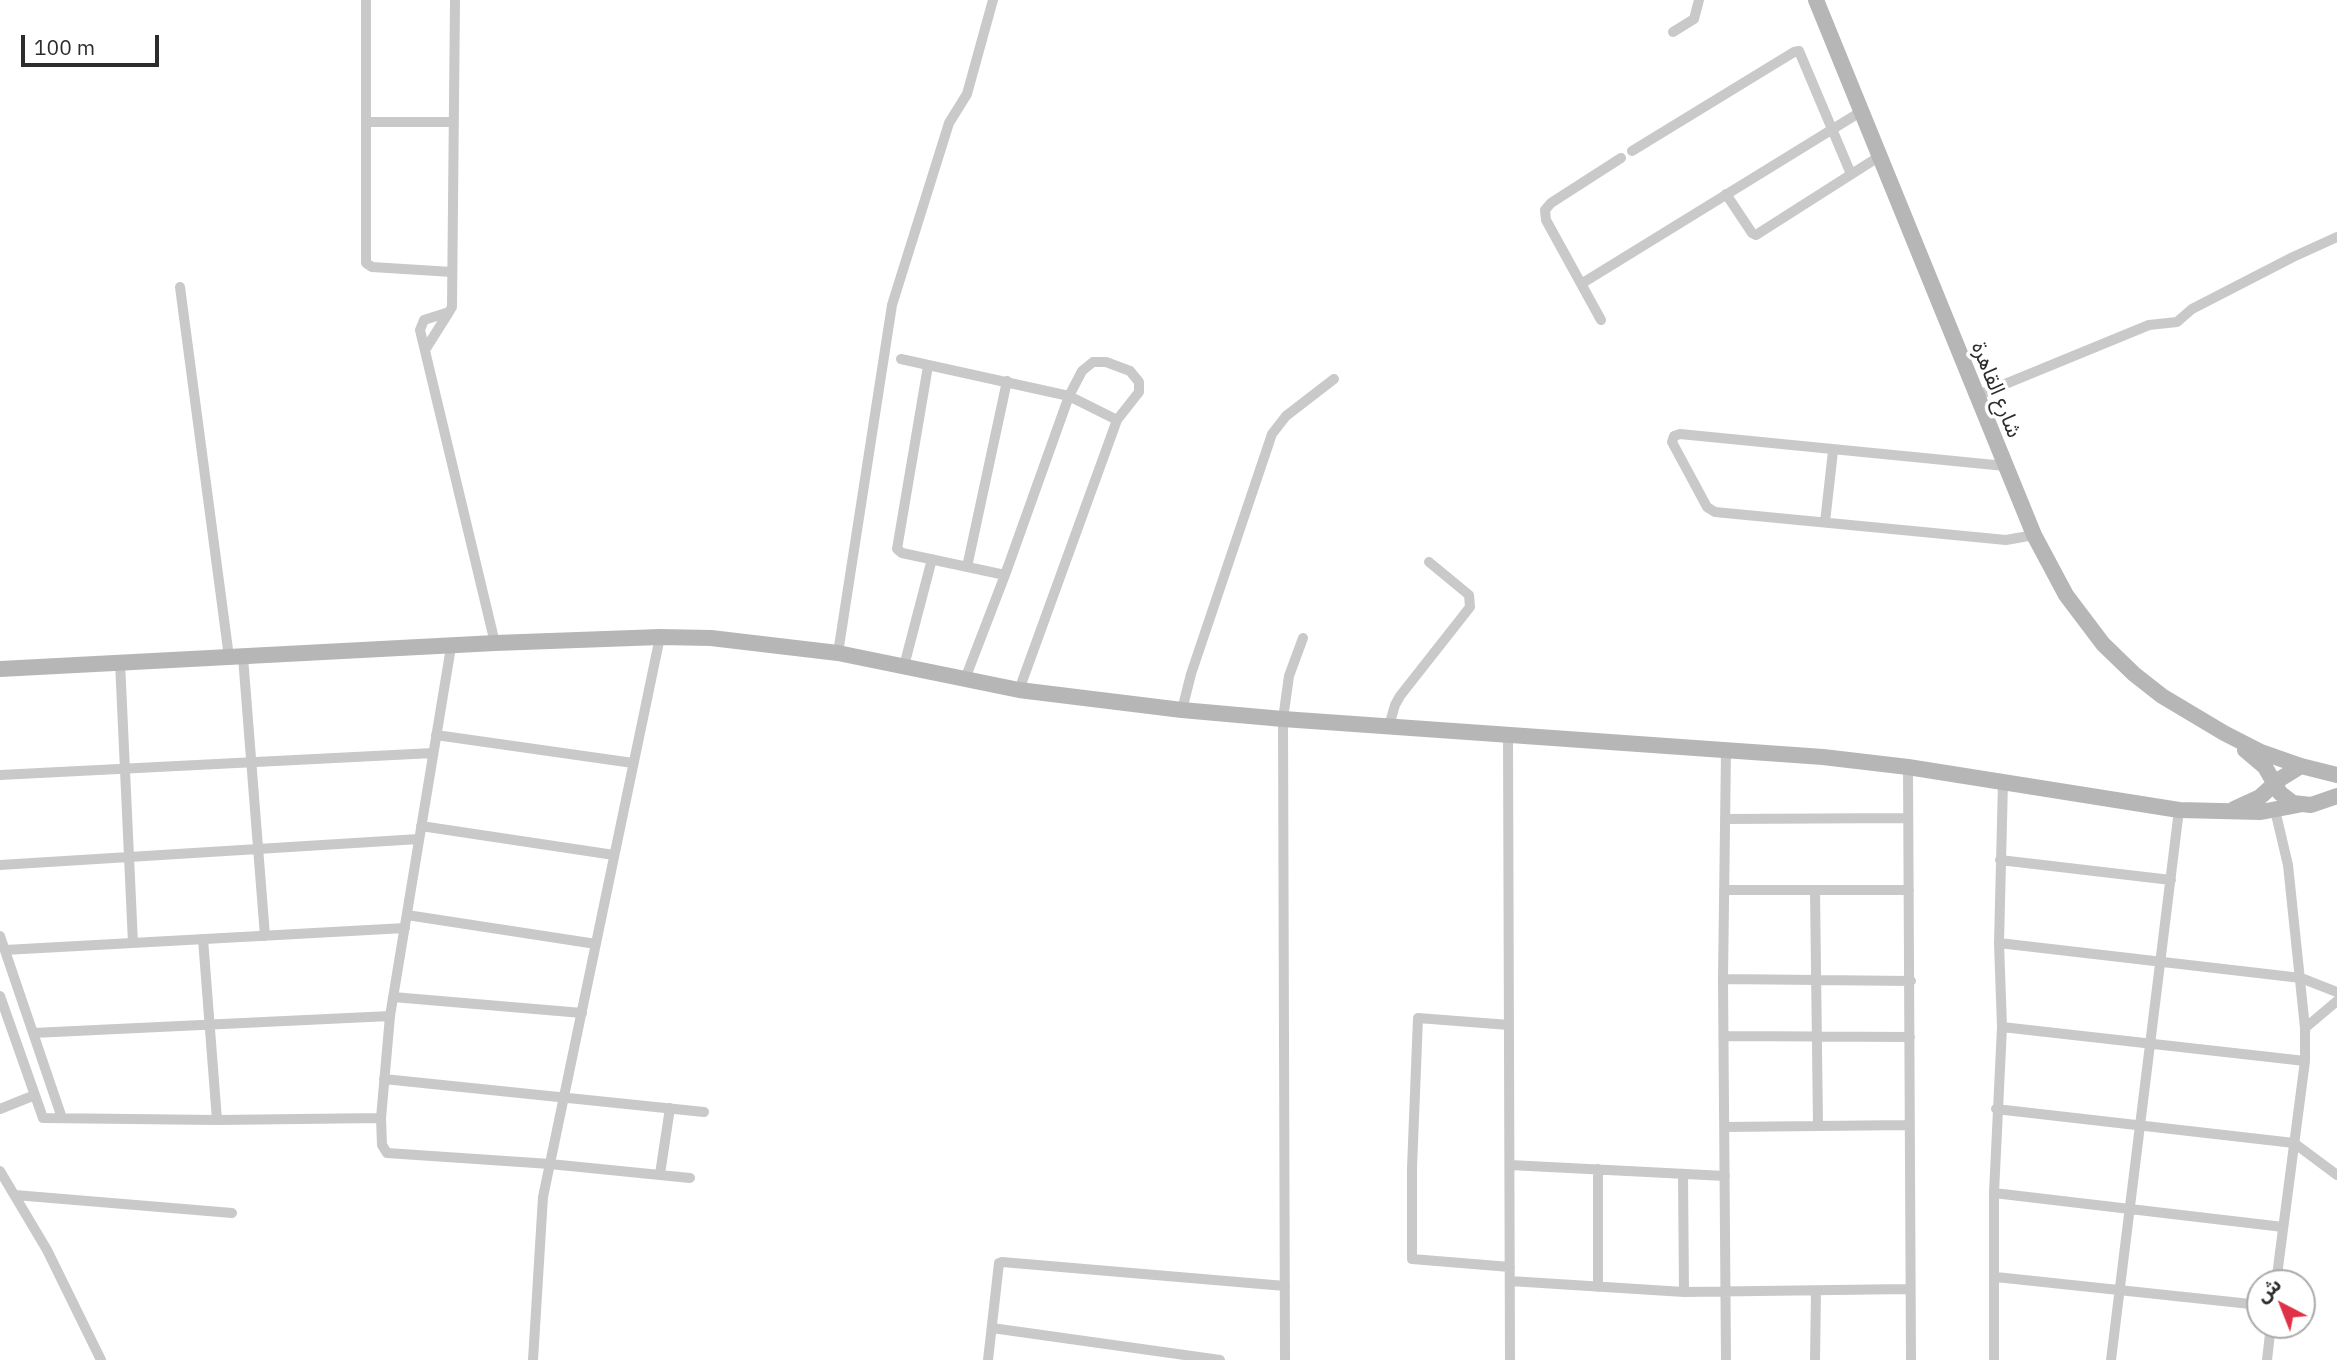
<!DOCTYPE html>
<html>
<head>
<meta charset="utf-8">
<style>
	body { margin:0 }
	#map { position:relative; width:2337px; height:1360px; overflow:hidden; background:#fff; font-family:"IBM Plex Sans","Noto Sans Arabic",sans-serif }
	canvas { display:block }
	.north { position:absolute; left:2246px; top:1269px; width:70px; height:70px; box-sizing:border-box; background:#fff; border:2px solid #ababab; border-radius:50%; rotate:318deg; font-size:19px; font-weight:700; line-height:28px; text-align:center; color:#2c2c2c }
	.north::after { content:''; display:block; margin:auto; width:24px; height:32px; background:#df3248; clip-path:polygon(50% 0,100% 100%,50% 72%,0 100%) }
	.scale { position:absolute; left:21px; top:35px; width:138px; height:32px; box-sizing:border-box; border:4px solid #2c2c2c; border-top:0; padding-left:9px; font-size:21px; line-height:24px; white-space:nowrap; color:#2c2c2c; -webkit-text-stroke:5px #fff; paint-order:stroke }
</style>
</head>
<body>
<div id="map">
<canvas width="2337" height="1360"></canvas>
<div class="north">ش</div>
<div class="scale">100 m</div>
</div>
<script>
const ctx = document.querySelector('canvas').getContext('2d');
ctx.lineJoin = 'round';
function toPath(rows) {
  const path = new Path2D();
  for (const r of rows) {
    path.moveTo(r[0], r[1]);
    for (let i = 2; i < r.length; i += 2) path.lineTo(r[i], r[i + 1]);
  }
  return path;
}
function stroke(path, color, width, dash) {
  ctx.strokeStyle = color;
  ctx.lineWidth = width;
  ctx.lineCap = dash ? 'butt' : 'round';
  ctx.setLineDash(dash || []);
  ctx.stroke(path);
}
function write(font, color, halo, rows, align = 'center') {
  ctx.font = font + ' "IBM Plex Sans","Noto Sans Arabic",sans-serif';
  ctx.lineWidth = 7;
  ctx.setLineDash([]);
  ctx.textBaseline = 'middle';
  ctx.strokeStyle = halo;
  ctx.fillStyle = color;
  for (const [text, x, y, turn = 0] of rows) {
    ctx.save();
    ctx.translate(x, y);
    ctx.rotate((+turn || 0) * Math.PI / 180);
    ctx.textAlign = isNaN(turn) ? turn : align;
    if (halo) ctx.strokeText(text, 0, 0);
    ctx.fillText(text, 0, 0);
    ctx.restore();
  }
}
const street = toPath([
	[366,0,366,263,372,267,452,272],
	[455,0,452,307,449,312,424,320,420,330,495,643],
	[1673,32,1694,19,1699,0],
	[366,122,454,122],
	[1632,151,1794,52,1799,51,1851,174],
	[1726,194,1752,233,1756,235,1880,156],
	[1581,284,1862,111],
	[180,287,229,657],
	[1601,320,1546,220,1545,210,1551,203,1621,158],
	[425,350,449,312],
	[901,359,1069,396,1117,420],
	[928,366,897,549,902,553,1005,575],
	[1976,396,2149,325,2177,322,2192,309,2293,257,2337,237],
	[2005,466,1680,434,1674,436,1672,442,1707,507,1715,512,2006,540,2034,535],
	[1825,522,1833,451],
	[967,567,1007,381],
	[838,653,892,305,949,123,967,94,993,0],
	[243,657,265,936],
	[120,662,133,943],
	[904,666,932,559],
	[965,679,1005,575,1069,396,1082,371,1093,362,1106,362,1130,371,1139,382,1139,392,1117,420,1019,690],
	[1182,710,1191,674,1272,434,1286,416,1334,379],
	[1389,726,1395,705,1400,696,1470,607,1469,595,1429,562],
	[436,735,633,763],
	[1508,735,1510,1360],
	[1908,767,1911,1360],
	[0,775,433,753],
	[2275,810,2288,865,2305,1028,2305,1061,2276,1283],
	[1725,819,1908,818],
	[421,826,614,855],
	[2000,860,2171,880],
	[0,865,419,839],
	[1724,890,1909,890],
	[1815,890,1818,1126],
	[407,915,596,944],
	[0,936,62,1118],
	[203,939,217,1120],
	[1999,943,2301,978,2337,992],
	[5,950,405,928],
	[1723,979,1911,981],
	[0,996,43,1118,217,1120,381,1118,390,1016,451,647],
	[393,997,582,1013],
	[1509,1025,1418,1018,1412,1168,1412,1259,1510,1267],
	[2002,1027,2305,1061],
	[2305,1028,2337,1001],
	[33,1033,390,1016],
	[1724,1036,1910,1037],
	[384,1079,704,1112],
	[0,1109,35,1095],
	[1996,1109,2294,1143,2337,1175],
	[381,1118,382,1145,387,1153,550,1164,690,1178],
	[1725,1127,1910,1125],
	[1510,1165,1725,1176],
	[0,1171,47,1250,101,1360],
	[660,1174,670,1108],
	[1683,1175,1684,1292],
	[1994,1193,2283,1227],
	[15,1195,232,1213],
	[1996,1277,2260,1305],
	[1510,1281,1684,1292,1909,1289],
	[1598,1287,1598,1169],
	[992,1328,1220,1360],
	[533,1360,543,1197,660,637],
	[988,1360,999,1263,1002,1262,1285,1286],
	[1285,1360,1283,719,1289,676,1303,638],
	[1726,1360,1723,979,1726,751],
	[1815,1360,1816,1291],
	[1994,1360,1994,1193,2002,1027,1999,943,2003,782],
	[2111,1360,2179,810],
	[2267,1360,2271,1325]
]);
const secondary = toPath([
	[1816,0,2034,535,2066,595,2103,644,2134,674,2162,696,2224,733,2261,752,2301,766,2337,775],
	[0,669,495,643,660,637,711,638,838,653,1019,690,1182,710,1283,719,1823,757,1908,767,2179,810,2261,812,2298,805],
	[2245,750,2265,767,2280,793,2293,803,2311,805,2337,796],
	[2234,809,2260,797,2280,779,2301,766]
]);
const streetNames = [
	["شارع القاهرة",1996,390,68]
];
stroke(street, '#c9c9c9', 10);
stroke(secondary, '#b6b6b6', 16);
write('21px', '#2c2c2c', '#fff', streetNames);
</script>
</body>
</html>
